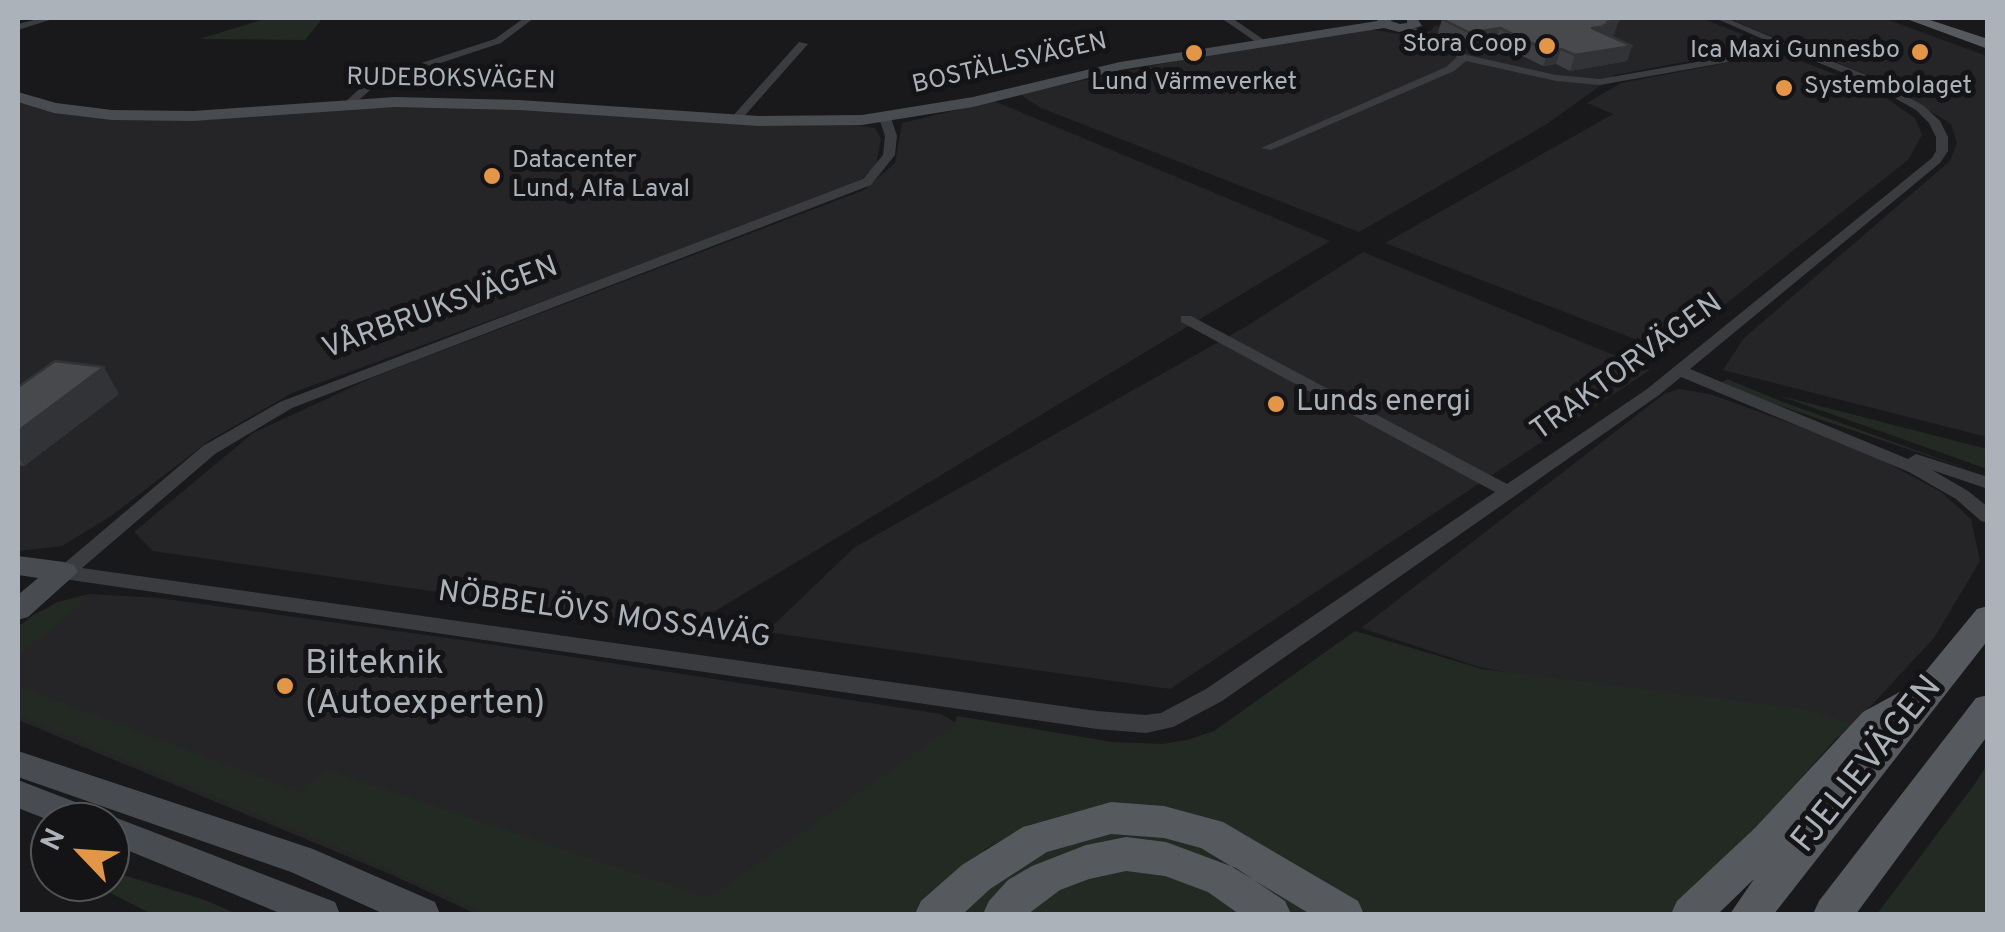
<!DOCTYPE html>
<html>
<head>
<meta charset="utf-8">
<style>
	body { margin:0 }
	#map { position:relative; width:2005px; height:932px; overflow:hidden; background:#19191b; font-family:Overpass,sans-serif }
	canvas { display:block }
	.frame { position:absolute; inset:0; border:20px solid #acb2b9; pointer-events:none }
	.north { position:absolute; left:30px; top:802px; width:100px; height:100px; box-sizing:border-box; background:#141416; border:2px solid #515357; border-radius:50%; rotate:295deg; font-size:28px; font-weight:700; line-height:40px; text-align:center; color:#acb2b9 }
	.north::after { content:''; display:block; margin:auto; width:35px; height:45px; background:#e49648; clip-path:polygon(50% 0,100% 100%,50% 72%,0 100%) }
</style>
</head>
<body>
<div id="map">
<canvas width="2005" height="932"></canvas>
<div class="frame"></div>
<div class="north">N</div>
</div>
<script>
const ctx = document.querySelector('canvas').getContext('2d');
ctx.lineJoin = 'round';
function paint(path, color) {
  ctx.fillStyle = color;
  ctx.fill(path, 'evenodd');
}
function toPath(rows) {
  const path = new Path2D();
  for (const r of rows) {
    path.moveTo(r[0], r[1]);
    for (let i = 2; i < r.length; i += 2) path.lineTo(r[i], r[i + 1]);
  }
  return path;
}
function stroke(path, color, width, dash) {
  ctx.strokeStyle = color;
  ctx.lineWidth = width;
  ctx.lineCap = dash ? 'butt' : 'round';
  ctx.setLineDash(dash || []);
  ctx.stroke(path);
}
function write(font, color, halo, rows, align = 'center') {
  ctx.font = font + ' Overpass,sans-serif';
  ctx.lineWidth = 10;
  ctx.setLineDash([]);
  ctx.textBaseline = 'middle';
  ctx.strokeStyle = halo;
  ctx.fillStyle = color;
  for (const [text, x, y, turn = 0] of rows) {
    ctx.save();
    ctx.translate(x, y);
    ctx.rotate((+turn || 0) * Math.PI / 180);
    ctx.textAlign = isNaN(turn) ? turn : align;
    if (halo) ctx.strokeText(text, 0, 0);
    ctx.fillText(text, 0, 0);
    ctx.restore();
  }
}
const built = toPath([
	[1491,18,1701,18,1765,43,1764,47,1615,75,1547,124,1359,232,1041,108,1019,94,1179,60,1368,29,1406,35,1431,31,1434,26],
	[1727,18,1883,18,1987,56,1987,437,1723,370,1744,338,1950,161,1957,143,1951,124,1882,81],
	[1779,53,1870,87,1915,118,1922,135,1908,160,1666,351,1385,243,1613,114,1587,103,1621,83],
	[994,101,1330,241,687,628,153,551,134,532,253,433,376,376,864,190,895,163,902,123],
	[18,102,115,119,385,105,526,108,856,125,875,128,881,139,876,164,862,179,832,195,292,393,210,440,111,516,62,546,18,551],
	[1363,252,1650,370,1170,689,766,632,855,547,1245,327],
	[1679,389,1710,394,1864,450,1941,492,1971,519,1980,561,1934,638,1842,737,1479,667,1361,628,1664,394],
	[89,594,158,598,462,640,941,714,978,735,745,914,476,914,390,874,18,720,18,626,57,602]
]);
const green = toPath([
	[268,18,323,18,305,40,199,39],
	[1727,379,1783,402,1973,471,1757,398,1722,382],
	[1777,395,1987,449,1987,469,1914,443],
	[89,597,18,655,18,628,33,615,62,601],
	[1355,631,1482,669,1816,711,1849,724,1716,873,1669,914,1368,914,1268,850,1087,809,1029,825,987,848,913,914,487,914,368,860,18,715,18,686,299,792,327,770,709,898,954,726,957,716,1112,742,1162,744,1187,740,1214,731],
	[1987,765,1987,914,1877,914,1974,785],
	[1105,833,1141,833,1190,841,1264,877,1318,914,1286,914,1272,903,1165,848,994,901,983,914,956,914,982,890,1056,847],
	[1145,870,1197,884,1220,894,1247,914,1026,914,1035,900,1098,872],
	[110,871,205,900,237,914,151,914,90,882,110,882]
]);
const street = toPath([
	[42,18,56,18,18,30,18,24,42,18],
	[524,18,534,18,501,43,377,84,352,106,343,104,369,80,495,39,524,18],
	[1221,18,1232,18,1267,42,1259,44,1221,18],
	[1715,18,1726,18,1793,46,1785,52,1600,85,1556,81,1466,61,1454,71,1271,150,1261,148,1446,67,1457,57,1406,30,1406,26,1412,26,1467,55,1556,75,1600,79,1781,47,1715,18],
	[799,42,808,44,739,122,731,122,731,118,799,42],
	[1801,49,1874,78,1924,106,1940,121,1948,137,1948,151,1940,163,1690,369,1908,459,1916,454,1988,477,1988,489,1932,470,1968,491,1988,507,1988,523,1981,521,1956,499,1909,472,1681,377,1659,395,1222,701,1173,727,1146,733,1097,729,64,579,57,577,54,572,203,446,280,402,863,179,883,155,885,136,879,118,885,115,891,118,897,136,895,155,871,185,292,408,215,454,82,568,1097,711,1146,715,1161,713,1206,689,1495,492,1181,322,1181,316,1191,316,1507,484,1647,389,1932,158,1936,151,1936,137,1929,123,1916,110,1866,82,1797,54,1797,50,1801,49]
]);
const secondary = toPath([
	[1379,18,1392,18,1391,21,1400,24,1407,23,1407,18,1417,18,1422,26,1399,32,1384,28,1120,70,973,107,862,125,759,126,519,110,395,107,193,121,112,120,54,113,18,102,18,92,56,103,112,110,193,111,395,97,519,100,759,116,862,115,973,97,1120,62,1377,21,1379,18],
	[18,556,64,562,74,565,78,572,28,617,18,620,18,595,38,578,18,575,18,556],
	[18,751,313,849,435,902,440,914,384,914,291,872,18,777,18,751],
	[18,780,335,902,340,914,282,914,110,843,110,822,54,822,18,808,18,780]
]);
const primary = toPath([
	[1904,18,1924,18,1988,39,1988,49,1904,18],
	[1988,606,1988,640,1774,914,1730,914,1754,879,1718,914,1671,914,1677,901,1755,828,1863,712,1916,683,1977,609,1988,606],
	[1988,695,1988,735,1856,914,1813,914,1819,901,1976,698,1988,695],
	[1111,802,1164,806,1223,822,1358,901,1364,914,1310,914,1201,848,1164,838,1111,834,1047,852,990,889,963,914,915,914,921,901,962,865,1023,827,1111,802],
	[1126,837,1166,842,1236,868,1285,901,1291,914,1239,914,1208,892,1165,876,1126,871,1089,879,1060,890,1028,914,983,914,989,901,1008,880,1032,866,1086,845,1126,837]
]);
const wall = toPath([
	[1442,19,1614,35,1609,36,1632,46,1627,61,1570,71,1556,64,1543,66,1496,43,1466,48,1438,33],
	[18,387,119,394,24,466,18,465]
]);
const shadedWall = toPath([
	[1619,20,1614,35,1606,36,1592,28,1607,22],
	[1500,28,1496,43,1466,48,1470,33],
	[1632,46,1627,61,1570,71,1575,55],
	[1561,49,1556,64,1543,66,1548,51],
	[104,367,119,394,24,466,18,456,18,431]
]);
const building = toPath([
	[1449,18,1613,18,1619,20,1607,22,1610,24,1604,25,1607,26,1592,28,1632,46,1575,55,1561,49,1548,51,1500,28,1470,33,1442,19,1449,18],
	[55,361,104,367,18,431,18,387,55,361]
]);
const markers = [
	[1547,46,10,"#e49648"],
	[1920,52,10,"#e49648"],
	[1194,53,10,"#e49648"],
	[1784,88,10,"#e49648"],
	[492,176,10,"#e49648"],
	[1276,404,10,"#e49648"],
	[285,686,10,"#e49648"]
];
const farPoinames = [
	["Stora Coop",1527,46],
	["Ica Maxi Gunnesbo",1900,52],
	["Lund Värmeverket",1194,84,"center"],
	["Systembolaget",1804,88,"left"],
	["Datacenter",512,162,"left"],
	["Lund, Alfa Laval",512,191,"left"]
];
const farStreetnames = [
	["BOSTÄLLSVÄGEN",1010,65,-13],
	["RUDEBOKSVÄGEN",451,81,1]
];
const streetNames = [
	["VÅRBRUKSVÄGEN",441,310,-20],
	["TRAKTORVÄGEN",1628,369,-36],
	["NÖBBELÖVS MOSSAVÄG",604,617,8]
];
const poiNames = [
	["Lunds energi",1296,404]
];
const nearPoinames = [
	["Bilteknik",305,666],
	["(Autoexperten)",305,706]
];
const nearStreetnames = [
	["FJELIEVÄGEN",1869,766,-51]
];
paint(built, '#252528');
paint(green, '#232a23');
paint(street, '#3a3c3f');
paint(secondary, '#484b4f');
paint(primary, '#56595e');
paint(wall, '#3e3f42');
paint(shadedWall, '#323336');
paint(building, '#48494d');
stroke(building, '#323336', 2.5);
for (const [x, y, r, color] of markers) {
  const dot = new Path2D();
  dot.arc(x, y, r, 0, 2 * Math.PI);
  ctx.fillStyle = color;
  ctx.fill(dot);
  stroke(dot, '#141416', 4);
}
write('25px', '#acb2b9', '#141416', farPoinames, 'right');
write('25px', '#acb2b9', '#141416', farStreetnames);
write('30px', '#acb2b9', '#141416', streetNames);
write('30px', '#acb2b9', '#141416', poiNames, 'left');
write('35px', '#acb2b9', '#141416', nearPoinames, 'left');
write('35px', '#acb2b9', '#141416', nearStreetnames);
</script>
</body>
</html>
